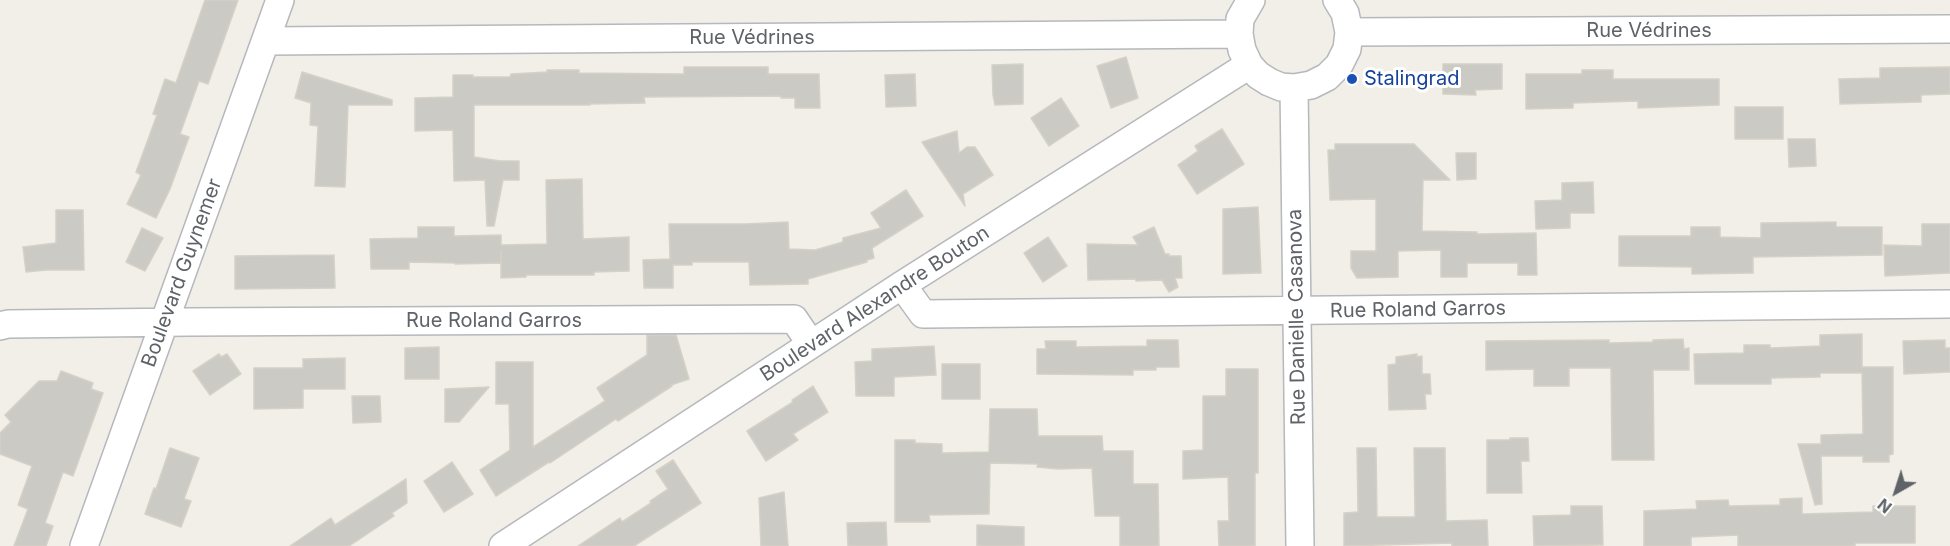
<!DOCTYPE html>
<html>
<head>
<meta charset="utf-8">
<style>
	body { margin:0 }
	#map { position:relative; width:1950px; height:546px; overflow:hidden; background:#f1efe8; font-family:Inter,sans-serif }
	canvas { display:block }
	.north { position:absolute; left:1866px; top:462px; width:60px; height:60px; -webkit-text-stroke:4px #fff; paint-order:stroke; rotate:219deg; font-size:16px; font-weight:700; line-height:24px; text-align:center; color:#5f6368 }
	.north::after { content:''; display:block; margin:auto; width:21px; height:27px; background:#5f6368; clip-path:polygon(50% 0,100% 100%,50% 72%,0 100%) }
</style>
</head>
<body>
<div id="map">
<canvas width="1950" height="546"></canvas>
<div class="north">N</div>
</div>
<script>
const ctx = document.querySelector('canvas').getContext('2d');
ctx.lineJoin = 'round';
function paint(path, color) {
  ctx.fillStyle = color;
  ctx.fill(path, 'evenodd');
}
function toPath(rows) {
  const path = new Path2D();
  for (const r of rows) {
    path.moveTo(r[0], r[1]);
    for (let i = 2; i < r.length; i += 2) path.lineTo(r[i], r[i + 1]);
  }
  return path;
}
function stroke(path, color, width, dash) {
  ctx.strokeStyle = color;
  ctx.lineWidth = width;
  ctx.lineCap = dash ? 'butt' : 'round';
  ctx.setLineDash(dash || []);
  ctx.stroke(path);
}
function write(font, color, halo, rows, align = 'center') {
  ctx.font = font + ' Inter,sans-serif';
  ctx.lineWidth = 6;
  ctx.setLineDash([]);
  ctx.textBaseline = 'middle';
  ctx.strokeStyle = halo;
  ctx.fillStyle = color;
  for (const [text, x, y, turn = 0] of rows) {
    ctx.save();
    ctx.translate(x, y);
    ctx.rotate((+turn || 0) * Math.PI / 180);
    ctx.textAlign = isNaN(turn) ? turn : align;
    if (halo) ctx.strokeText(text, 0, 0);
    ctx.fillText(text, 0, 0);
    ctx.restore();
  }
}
const building = toPath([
	[205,0,238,0,208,84,199,81,180,134,189,137,170,189,156,218,127,204,141,175,136,172,157,115,153,114,165,79,176,83,205,0],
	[1126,57,1138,98,1111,108,1097,66,1126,57],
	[1023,64,1023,104,995,105,993,95,992,65,1023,64],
	[1443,64,1502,64,1502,89,1475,90,1476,95,1443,94,1443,64],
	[684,67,768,67,768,74,819,74,820,108,795,108,795,98,781,98,781,96,644,97,645,103,590,104,590,105,474,105,474,157,500,161,519,161,519,180,503,180,494,226,487,226,485,180,454,181,453,130,415,131,415,98,453,97,453,75,473,75,473,77,510,77,511,74,547,72,547,70,579,70,579,73,684,74,684,67],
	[1950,67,1950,94,1921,95,1921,102,1840,104,1839,79,1880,78,1880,68,1950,67],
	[1582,70,1613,70,1613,79,1719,79,1719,105,1638,108,1638,101,1573,103,1573,108,1526,109,1526,74,1582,74,1582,70],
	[302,72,392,100,392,105,348,105,345,187,315,186,318,126,310,125,311,103,295,98,302,72],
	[915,74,916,106,886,107,885,75,915,74],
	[1061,98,1079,126,1049,146,1031,118,1061,98],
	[1735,107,1783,107,1783,139,1735,139,1735,107],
	[1222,129,1244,164,1197,194,1178,165,1198,151,1195,146,1222,129],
	[957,131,959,153,967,147,975,147,993,175,963,194,965,206,922,142,957,131],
	[1788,139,1815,139,1816,166,1789,167,1788,139],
	[1335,144,1414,144,1450,180,1423,180,1422,231,1477,232,1477,234,1536,233,1537,275,1518,275,1518,263,1467,263,1467,277,1441,277,1441,250,1398,251,1398,277,1357,278,1351,268,1351,251,1376,251,1376,199,1330,200,1328,150,1335,150,1335,144],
	[1456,153,1476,153,1476,179,1457,180,1456,153],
	[582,179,583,239,629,237,629,271,594,272,594,275,526,275,526,277,501,278,501,251,501,263,455,264,455,263,409,262,409,269,371,269,370,239,418,238,418,227,454,227,454,236,501,235,501,245,547,244,546,180,582,179],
	[1593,182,1594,213,1570,213,1570,228,1536,229,1535,201,1562,200,1562,183,1593,182],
	[906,190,923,216,872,248,874,258,867,260,867,262,808,279,808,284,750,285,749,262,692,262,692,265,673,265,673,288,644,288,643,260,670,259,669,224,745,224,788,222,789,249,815,250,843,242,843,238,881,228,871,213,906,190],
	[1258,207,1261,273,1223,274,1223,209,1258,207],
	[56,210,83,210,84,270,46,270,26,272,23,247,56,243,56,210],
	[1836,222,1836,227,1882,227,1882,255,1753,257,1753,273,1692,274,1692,267,1619,266,1619,236,1691,236,1691,227,1720,227,1720,237,1761,238,1761,223,1836,222],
	[1922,224,1950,224,1950,273,1885,276,1884,245,1922,246,1922,224],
	[1154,227,1165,254,1169,254,1169,256,1181,256,1182,278,1175,278,1178,287,1169,292,1162,280,1136,281,1136,279,1088,280,1087,244,1138,245,1133,237,1154,227],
	[142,228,163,238,145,271,126,262,142,228],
	[1048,237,1067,266,1043,282,1024,253,1048,237],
	[334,255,335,288,235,289,235,256,334,255],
	[1862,334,1862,367,1893,367,1893,454,1889,455,1889,462,1863,462,1863,456,1821,456,1822,504,1815,505,1798,444,1821,444,1821,435,1863,434,1862,373,1820,373,1820,377,1771,378,1771,384,1695,384,1694,354,1744,353,1744,345,1770,345,1770,348,1820,346,1820,335,1862,334],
	[647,335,676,335,689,379,671,385,672,386,618,421,616,419,550,463,549,462,496,496,480,470,510,450,509,404,496,404,496,362,533,362,533,447,605,401,597,388,647,355,647,335],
	[1683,339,1684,349,1689,348,1689,370,1653,370,1654,460,1612,460,1611,368,1569,368,1569,386,1534,386,1534,369,1486,370,1486,341,1609,340,1609,343,1653,342,1653,340,1683,339],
	[1147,340,1178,340,1179,367,1156,367,1156,370,1133,370,1133,375,1037,374,1037,349,1046,349,1045,341,1076,341,1076,347,1147,346,1147,340],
	[1945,340,1945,348,1950,348,1950,372,1904,374,1903,341,1945,340],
	[934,346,936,375,894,377,894,396,856,396,855,362,872,361,872,349,934,346],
	[439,347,439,379,405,379,405,348,439,347],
	[219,354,221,357,227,354,241,374,210,395,193,371,219,354],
	[1417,354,1417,357,1422,356,1422,374,1430,374,1431,394,1425,394,1426,409,1389,410,1388,365,1396,364,1396,357,1417,354],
	[345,358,345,389,303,389,303,408,254,409,254,368,303,368,303,359,345,358],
	[942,364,980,364,980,399,942,399,942,364],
	[1226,369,1258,369,1258,473,1255,473,1255,546,1219,546,1218,521,1229,521,1228,477,1183,479,1183,451,1203,450,1203,396,1226,396,1226,369],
	[61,371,93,383,91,389,103,393,73,476,63,472,45,523,53,526,46,546,14,546,28,509,18,505,32,466,0,454,0,433,11,422,5,415,39,381,57,381,61,371],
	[813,386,828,412,793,434,798,440,766,461,747,431,793,402,792,400,813,386],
	[489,387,459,422,445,422,445,389,489,387],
	[352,396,380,396,381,422,353,423,352,396],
	[990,409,1037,409,1038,436,1102,436,1103,451,1133,451,1133,484,1158,484,1159,546,1120,546,1120,516,1095,516,1092,468,1058,469,1037,467,1038,464,990,463,989,514,929,515,930,522,895,522,895,440,915,440,915,443,942,444,942,453,989,452,990,409],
	[1510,438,1528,438,1529,461,1521,461,1522,493,1487,493,1487,440,1510,440,1510,438],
	[170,448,199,458,184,499,191,501,181,527,145,514,154,488,156,489,170,448],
	[1357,448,1376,448,1377,517,1415,517,1414,448,1445,448,1446,521,1487,520,1488,546,1452,546,1452,543,1344,546,1344,513,1358,512,1357,448],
	[673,460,701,503,634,546,578,546,620,518,622,522,651,503,650,501,668,489,656,471,673,460],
	[452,462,473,494,444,512,424,481,452,462],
	[406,479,407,503,392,513,394,516,349,546,290,546,331,518,335,525,406,479],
	[784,492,788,546,761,546,759,498,784,492],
	[1802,498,1802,514,1873,512,1873,506,1915,506,1915,543,1855,543,1855,546,1738,546,1738,535,1691,537,1691,546,1644,546,1644,511,1697,509,1696,501,1728,500,1729,506,1780,505,1780,499,1802,498],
	[1571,506,1602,506,1603,545,1534,546,1533,516,1571,515,1571,506],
	[886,522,887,546,848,546,847,523,886,522],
	[977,525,1024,527,1024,546,977,546,977,525]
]);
const minor = toPath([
	[1251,0,1240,19,1239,34,1242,50,1249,65,1258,75,1269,82,1281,87,1294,88,1311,85,1327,77,1339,65,1347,49,1349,32,1345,13,1337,0],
	[1349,32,1950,29],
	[266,41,1239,34],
	[1294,88,1300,546],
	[902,285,923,314,1950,304],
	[0,326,8,324,189,322,794,319,811,344],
	[84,546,280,0],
	[503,546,902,285,1249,65]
]);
const markers = [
	[1352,79,6,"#1a4fb4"]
];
const streetNames = [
	["Rue Védrines",1649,31],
	["Rue Védrines",752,38],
	["Boulevard Guynemer",182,273,-70],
	["Boulevard Alexandre Bouton",875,304,-33],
	["Rue Roland Garros",1418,310,-1],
	["Rue Danielle Casanova",1297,317,-91],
	["Rue Roland Garros",494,321]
];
const transitNames = [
	["Stalingrad",1364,79]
];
paint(building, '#cccac5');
stroke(building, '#d6d1c6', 1.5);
stroke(minor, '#b5b8bc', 30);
stroke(minor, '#fff', 27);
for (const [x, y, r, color] of markers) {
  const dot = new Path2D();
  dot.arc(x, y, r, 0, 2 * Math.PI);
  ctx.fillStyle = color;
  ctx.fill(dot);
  stroke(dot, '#fff', 2);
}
write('20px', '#5f6368', '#fff', streetNames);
write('20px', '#164399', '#fff', transitNames, 'left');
</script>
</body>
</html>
